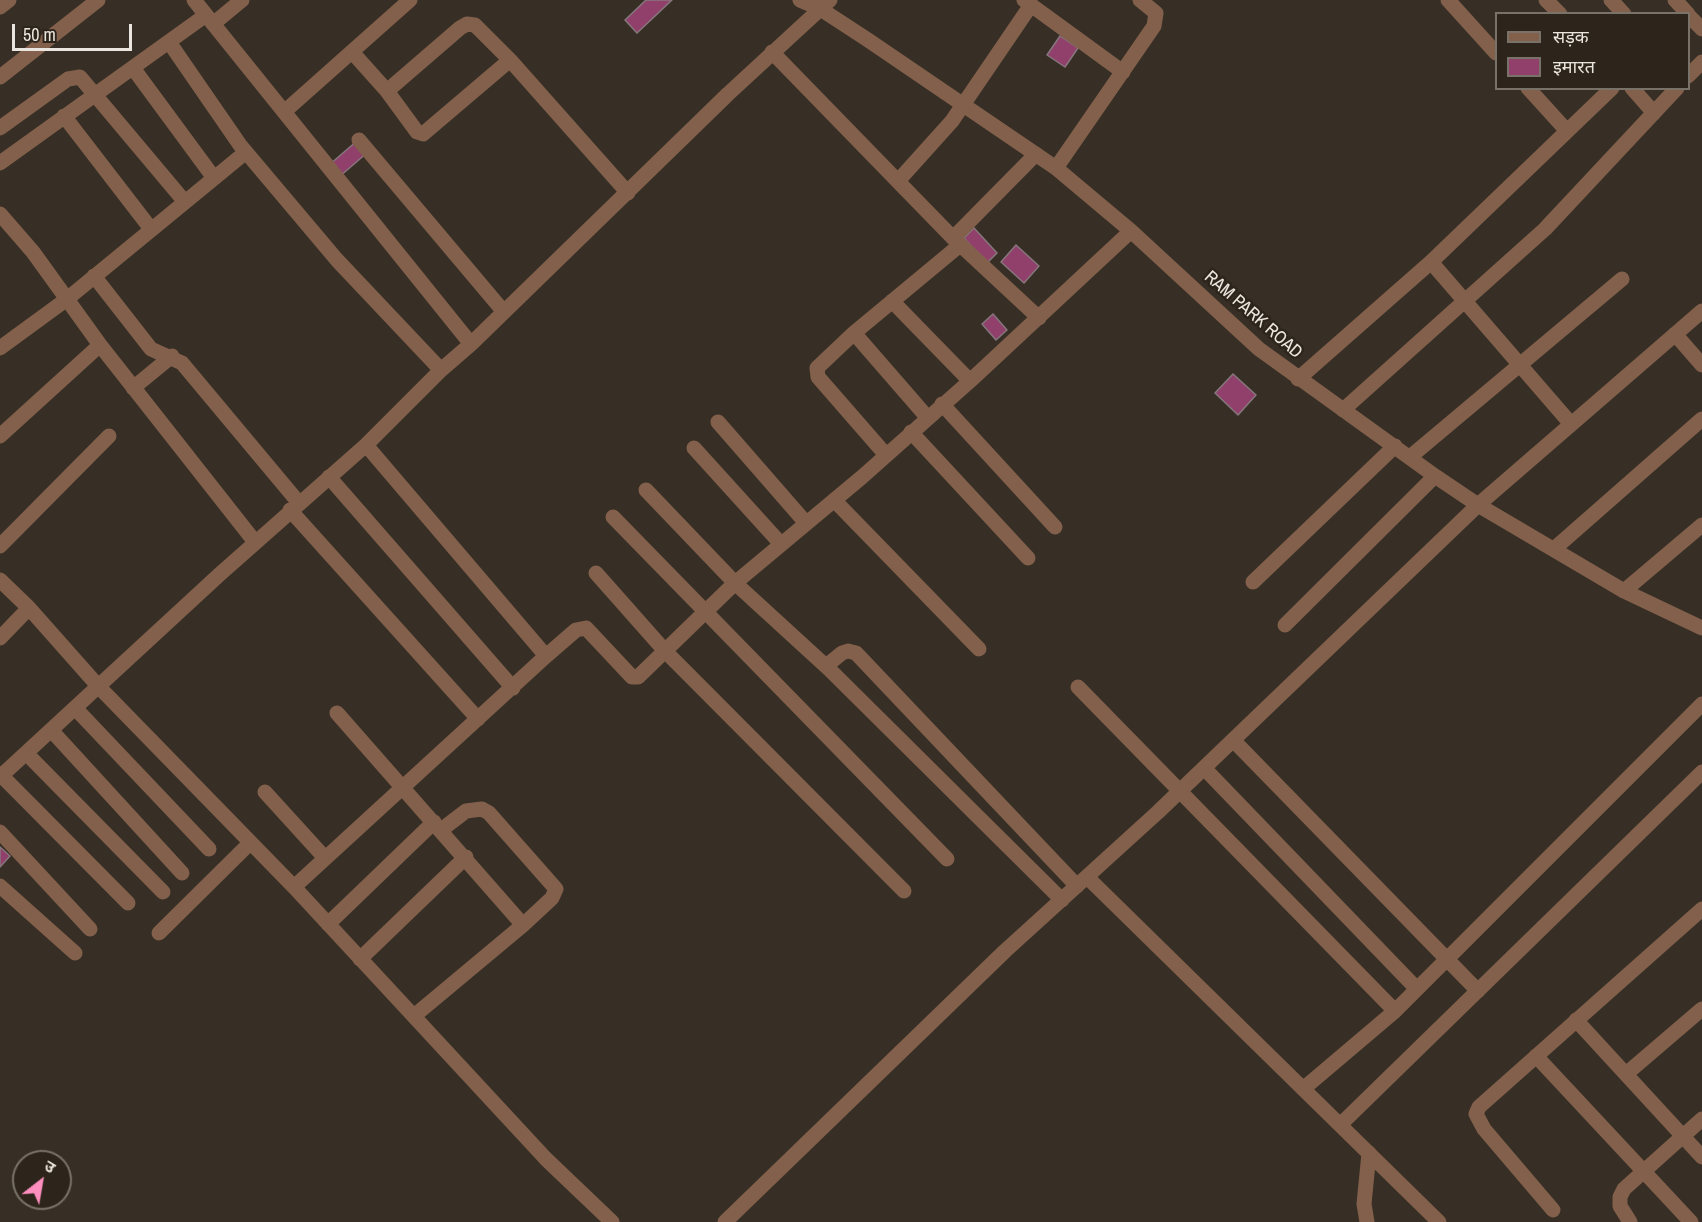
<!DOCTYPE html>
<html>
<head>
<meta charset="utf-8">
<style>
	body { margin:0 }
	#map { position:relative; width:1702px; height:1222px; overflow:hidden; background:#372f25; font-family:"Archivo Narrow","Noto Sans Devanagari",sans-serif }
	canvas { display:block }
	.legend { position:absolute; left:1495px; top:12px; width:195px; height:78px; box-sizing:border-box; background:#2d251b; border:2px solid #797269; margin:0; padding:8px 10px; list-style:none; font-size:18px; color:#ebe5df }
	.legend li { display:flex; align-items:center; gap:12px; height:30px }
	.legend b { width:30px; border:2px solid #797269 }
	.north { position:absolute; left:12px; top:1150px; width:60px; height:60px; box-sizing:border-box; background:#2d251b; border:2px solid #797269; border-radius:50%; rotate:31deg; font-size:16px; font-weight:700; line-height:24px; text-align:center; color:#ebe5df }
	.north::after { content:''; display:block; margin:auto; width:21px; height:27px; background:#fe8ebd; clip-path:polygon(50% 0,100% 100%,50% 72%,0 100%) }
	.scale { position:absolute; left:12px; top:24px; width:120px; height:27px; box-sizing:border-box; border:3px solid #ebe5df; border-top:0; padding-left:8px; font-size:18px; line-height:21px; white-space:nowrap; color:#ebe5df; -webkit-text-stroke:4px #2d251b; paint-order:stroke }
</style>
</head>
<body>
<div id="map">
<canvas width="1702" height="1222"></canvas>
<ul class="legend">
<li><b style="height:8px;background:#82604b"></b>सड़क</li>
<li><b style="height:16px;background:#91406b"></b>इमारत</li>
</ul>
<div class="north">उ</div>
<div class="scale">50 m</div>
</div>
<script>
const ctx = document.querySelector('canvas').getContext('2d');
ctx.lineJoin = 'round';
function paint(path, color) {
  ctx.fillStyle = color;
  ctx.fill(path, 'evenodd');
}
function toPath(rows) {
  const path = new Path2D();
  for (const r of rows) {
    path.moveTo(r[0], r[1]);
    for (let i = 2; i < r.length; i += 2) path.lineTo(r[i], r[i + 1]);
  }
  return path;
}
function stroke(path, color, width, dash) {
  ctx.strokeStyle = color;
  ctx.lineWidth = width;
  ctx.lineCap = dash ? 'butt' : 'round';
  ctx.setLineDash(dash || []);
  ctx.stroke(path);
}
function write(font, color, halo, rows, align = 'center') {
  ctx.font = font + ' "Archivo Narrow",sans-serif';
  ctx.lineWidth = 5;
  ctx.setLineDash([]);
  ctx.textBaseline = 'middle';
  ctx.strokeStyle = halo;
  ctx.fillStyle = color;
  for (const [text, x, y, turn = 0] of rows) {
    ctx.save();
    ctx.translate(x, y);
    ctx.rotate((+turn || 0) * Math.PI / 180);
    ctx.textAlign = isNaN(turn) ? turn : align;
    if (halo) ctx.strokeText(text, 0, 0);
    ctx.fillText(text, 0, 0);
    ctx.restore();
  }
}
const building = toPath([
	[646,0,672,0,637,33,625,20,646,0],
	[1060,36,1078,48,1065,67,1047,55,1060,36],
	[358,140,368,152,339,177,329,165,358,140],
	[974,228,997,253,987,263,964,238,974,228],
	[1016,245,1039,266,1024,283,1001,262,1016,245],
	[993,314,1007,330,996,340,982,324,993,314],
	[1233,374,1256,395,1238,415,1215,393,1233,374],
	[0,847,10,856,0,867,0,847]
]);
const minor = toPath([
	[194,0,471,344],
	[800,0,819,8,868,40,1056,168,1131,231,1259,349,1435,476,1478,505,1624,591,1702,628],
	[1024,0,1123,72],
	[1448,0,1496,53],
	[1546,0,1560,14],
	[1611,0,1624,14],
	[1675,0,1688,14],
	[0,7,9,0],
	[1688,15,1702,29],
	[213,24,242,0],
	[169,42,240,145,337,260,441,370],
	[772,52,953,238,1039,318],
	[353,53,387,91,460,28,467,24,475,25,510,60,628,193],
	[133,68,214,178],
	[1688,76,1702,62],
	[0,77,98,0],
	[1528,88,1567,131],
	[1632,88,1654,113],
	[387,91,417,132,423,134,510,60],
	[284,112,410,0],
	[64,116,151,229],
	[0,128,68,79,80,77,185,202],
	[359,140,504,312],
	[0,163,206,15],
	[1056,168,1154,26,1156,13,1140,0],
	[898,181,952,121,1031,5],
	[0,214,33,252,100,345,255,542],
	[953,238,1036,154],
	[1431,262,1571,424],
	[94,276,151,349,182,363,299,503],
	[892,301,970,381],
	[854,333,927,417],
	[1675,334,1702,365],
	[0,348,67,299,246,152],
	[1298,379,1431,262,1612,88],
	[133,388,172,356],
	[942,404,1055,527],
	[1343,410,1545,229,1677,88],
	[718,422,806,523],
	[911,432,1028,558],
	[0,436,100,345],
	[694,448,781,544],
	[886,455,818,377,817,368,854,333,960,245],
	[1410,457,1622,279],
	[329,477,513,688],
	[646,490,735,583,829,669,1062,900],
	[834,500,979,649],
	[290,510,478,719],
	[613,517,947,859],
	[0,546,109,436],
	[1554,549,1702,419],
	[596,573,665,651,904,891],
	[0,580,29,608,99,687,294,887,546,1159,612,1222],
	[1253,582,1395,446],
	[1624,591,1702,525],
	[1285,625,1435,476],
	[0,638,29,608],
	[546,656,576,630,586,628,632,677,638,677,735,583,862,477,970,381,1131,231],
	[826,666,842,653,848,651,856,653,1077,886],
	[1078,687,1395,1011],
	[75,708,209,849],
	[337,713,523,925],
	[51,730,182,873],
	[1233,740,1478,991],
	[26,753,163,892],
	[1204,768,1416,988],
	[0,774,128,903],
	[0,777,220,574,366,445,441,370,471,344,728,94,830,0],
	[265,792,325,858],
	[0,832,90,929],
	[1087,877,1439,1222],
	[0,886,75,953],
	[294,887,546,656,366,445],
	[328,924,434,822],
	[159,933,250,843],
	[360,959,466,857],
	[414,1016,523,925,552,898,556,889,489,813,482,809,466,811,441,830],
	[1576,1020,1702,1157],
	[1536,1056,1691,1222],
	[1626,1074,1702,1009],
	[1303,1089,1395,1011,1702,704],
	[1340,1125,1702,772],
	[1553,1210,1484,1129,1476,1114,1479,1107,1702,909],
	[725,1222,1005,951,1158,812,1478,505,1702,311],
	[1367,1222,1364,1204,1369,1153],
	[1630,1222,1620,1206,1620,1197,1624,1189,1702,1119]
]);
const streetNames = [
	["RAM PARK ROAD",1253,315,41]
];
paint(building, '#91406b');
stroke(building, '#86777d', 1.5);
stroke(minor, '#82604b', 15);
write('18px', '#ebe5df', '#2d251b', streetNames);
</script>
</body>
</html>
